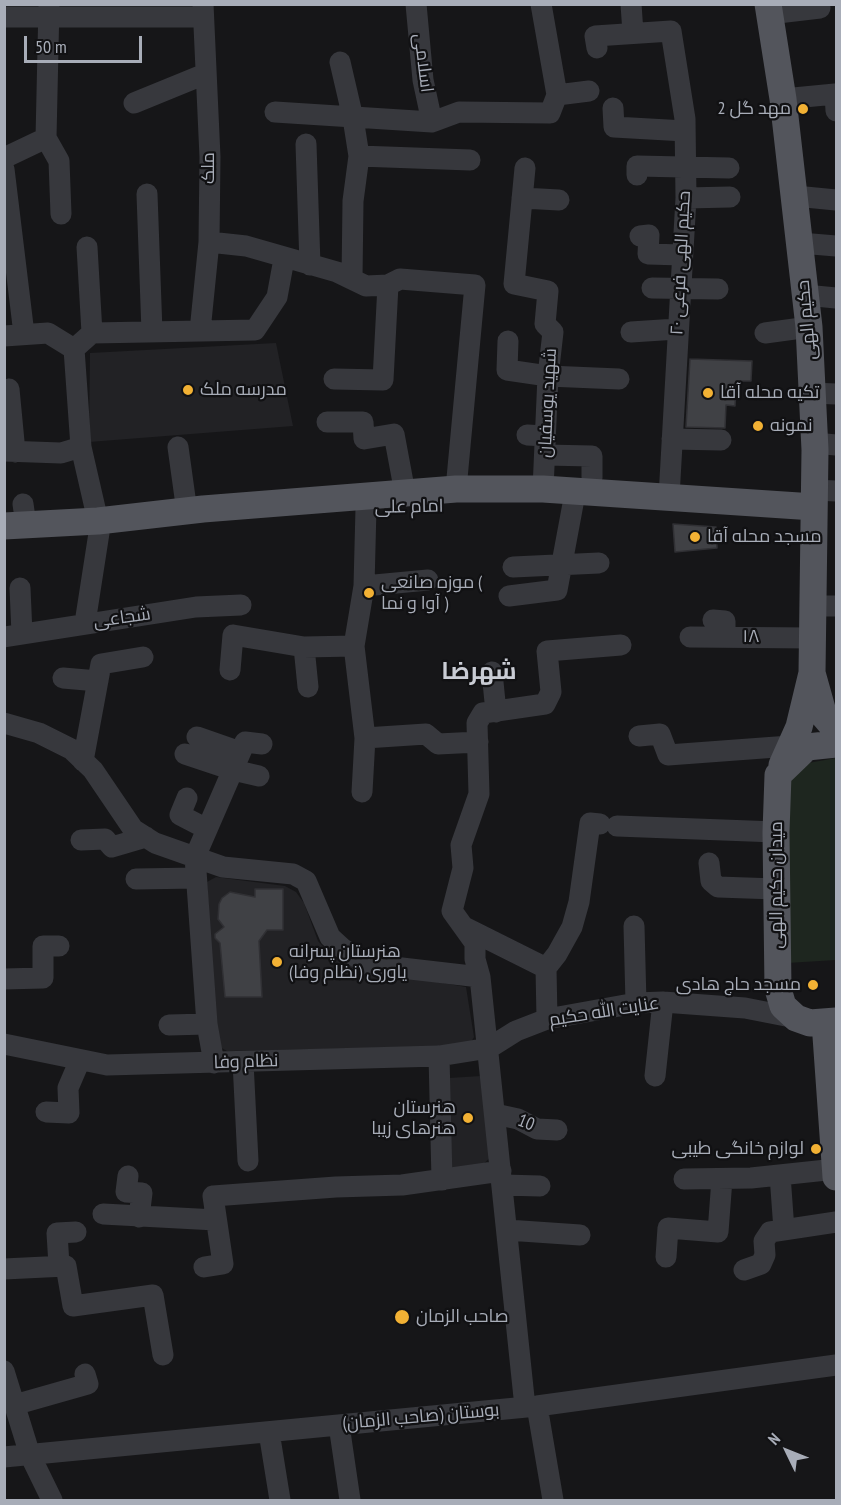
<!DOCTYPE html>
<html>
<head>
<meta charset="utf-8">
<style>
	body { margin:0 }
	#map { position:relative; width:841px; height:1505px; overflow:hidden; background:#161618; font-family:"PT Sans Narrow",sans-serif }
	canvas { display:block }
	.frame { position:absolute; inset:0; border:6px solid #a8adb8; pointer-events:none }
	.north { position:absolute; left:757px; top:1421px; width:60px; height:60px; -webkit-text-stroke:4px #111113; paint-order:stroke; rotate:313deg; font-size:16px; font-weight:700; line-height:24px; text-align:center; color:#a8adb8 }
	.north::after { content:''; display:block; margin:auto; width:21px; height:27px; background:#a8adb8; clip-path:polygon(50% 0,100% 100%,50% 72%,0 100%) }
	.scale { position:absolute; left:24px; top:36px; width:118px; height:27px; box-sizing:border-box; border:3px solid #a8adb8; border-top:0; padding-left:8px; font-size:18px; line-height:21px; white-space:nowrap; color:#a8adb8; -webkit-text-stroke:4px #111113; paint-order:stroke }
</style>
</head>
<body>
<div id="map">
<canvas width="841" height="1505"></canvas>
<div class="frame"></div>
<div class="north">N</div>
<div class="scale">50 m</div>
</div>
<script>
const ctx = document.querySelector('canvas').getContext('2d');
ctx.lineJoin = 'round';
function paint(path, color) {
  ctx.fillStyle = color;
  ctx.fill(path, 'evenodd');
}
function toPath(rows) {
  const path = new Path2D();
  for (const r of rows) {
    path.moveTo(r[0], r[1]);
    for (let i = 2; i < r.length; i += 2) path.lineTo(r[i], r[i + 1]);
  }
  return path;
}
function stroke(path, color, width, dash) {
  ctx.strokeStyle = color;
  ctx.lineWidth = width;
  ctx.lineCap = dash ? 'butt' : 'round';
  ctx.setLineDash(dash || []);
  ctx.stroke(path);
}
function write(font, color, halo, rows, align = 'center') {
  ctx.font = font + ' "PT Sans Narrow",Cairo,sans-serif';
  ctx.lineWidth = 4.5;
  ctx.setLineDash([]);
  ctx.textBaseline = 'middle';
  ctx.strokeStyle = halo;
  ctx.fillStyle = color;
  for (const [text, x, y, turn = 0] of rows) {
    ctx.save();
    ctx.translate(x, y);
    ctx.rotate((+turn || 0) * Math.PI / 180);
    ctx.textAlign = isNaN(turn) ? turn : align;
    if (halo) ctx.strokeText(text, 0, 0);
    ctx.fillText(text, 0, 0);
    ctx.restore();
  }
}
const built = toPath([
	[276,343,293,426,89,442,90,353],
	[216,877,285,886,296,892,304,903,318,941,331,955,355,968,466,987,474,1037,469,1046,227,1051,216,1045,207,882],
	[481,1076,490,1158,482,1165,450,1168,449,1078]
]);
const green = toPath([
	[836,758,836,960,787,963,784,791,803,764]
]);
const building = toPath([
	[690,359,752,361,751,381,736,381,735,406,726,405,725,428,686,427,690,359],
	[673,524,716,527,717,548,675,552,673,524],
	[255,889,283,889,283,930,267,930,259,941,262,997,225,997,220,943,215,938,215,934,224,927,218,919,219,904,222,898,230,892,255,897,255,889]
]);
const minor = toPath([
	[416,4,423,80,432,122],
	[631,4,633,33],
	[769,14,820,8],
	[4,17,202,17],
	[597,48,595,36,671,31,685,119,686,198,669,497],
	[340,62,353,118,359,156,353,201,352,279],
	[557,95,589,91],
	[783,99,835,94,836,111],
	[134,103,205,74],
	[613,108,614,127,685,131],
	[275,112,432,122,459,112,550,113,557,95,541,4],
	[46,138,49,4],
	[46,138,59,161,61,214],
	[306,144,310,265],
	[359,156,470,160],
	[4,158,46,138],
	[525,168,514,284,548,291,545,324,553,332,548,376,543,489],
	[4,169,24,334],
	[637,175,637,166,729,168],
	[147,194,152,332],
	[795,196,836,200],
	[522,198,559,200],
	[686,198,730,197],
	[640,236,649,235,648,254,682,255],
	[209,242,246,246,337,272,366,286,388,285],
	[800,243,836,246],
	[87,247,92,333],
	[652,288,718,289],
	[805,295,836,298],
	[200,331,209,242,210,157,203,4],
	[631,332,677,329],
	[765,333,809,327],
	[4,336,48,333,74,349],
	[508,341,507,370,548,376,619,379],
	[334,379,383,380,388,285,400,279,475,285,456,489],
	[9,389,15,452],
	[812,393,836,394],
	[327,422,363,422,364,439,394,434,405,493],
	[527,435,546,436],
	[672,439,721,440],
	[815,443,836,445],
	[81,447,98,521],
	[178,447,187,512],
	[4,451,61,453,81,447,74,349,92,333,255,330,277,297,284,259],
	[545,455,592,456,592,478],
	[814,490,836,491],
	[23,504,26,525],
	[513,567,599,563],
	[364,586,428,580],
	[20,588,22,634],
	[509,596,557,590,573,504],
	[813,606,836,606],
	[713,620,725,621,725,637],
	[85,623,99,533],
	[4,637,196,607,241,605],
	[690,637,812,638],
	[304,647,308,687],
	[230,670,233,635,304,647,354,646],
	[492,672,496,712],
	[63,678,98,681],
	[4,723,39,733,71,749,93,770,133,829,155,843,223,867,293,874,306,881,330,937,342,948,367,964,480,977,525,1407],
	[639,736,660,734,668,755,790,746],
	[197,737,240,752],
	[365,738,426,734,438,744,478,742],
	[185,754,233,770,259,776],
	[83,761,101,664,143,657],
	[362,792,365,738,354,646,364,586,366,508],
	[187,798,180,815,207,829],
	[617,826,776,832],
	[81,840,105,839,112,847,146,837],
	[709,863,711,881,718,887,776,889],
	[136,879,196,878],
	[634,926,636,1003],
	[464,927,546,968],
	[480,977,475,959,475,943,452,911,463,868,461,845,479,794,477,723,483,713,545,704,551,692,547,651,621,645],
	[4,979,43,978,43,946,59,946],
	[547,1019,546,968,557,954,572,927,579,902,590,823,600,824],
	[169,1025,207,1024],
	[4,1044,107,1065,439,1056,489,1048,516,1031,547,1019,636,1003,663,1002,745,1008,796,1018],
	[439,1056,442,1180],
	[243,1062,248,1161],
	[214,1063,207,1024,195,857,245,742,262,744],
	[655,1076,663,1002],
	[46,1112,69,1113,68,1088,80,1060],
	[495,1114,518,1119,537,1129,557,1130],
	[780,1175,784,1230],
	[128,1176,126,1192,142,1193,139,1217],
	[684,1179,751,1178,836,1169],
	[503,1185,540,1186],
	[103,1214,216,1220],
	[507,1230,580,1235],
	[666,1257,668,1228,718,1232,722,1179],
	[59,1265,57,1233,76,1232],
	[204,1267,223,1264,213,1196,336,1187,402,1185,501,1171],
	[4,1269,66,1266,73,1306,153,1295,163,1355],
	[744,1270,761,1264,765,1255,764,1241,770,1232,836,1222],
	[4,1371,30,1455,52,1500],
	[14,1405,88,1384,85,1374],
	[537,1406,553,1500],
	[339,1425,350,1500],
	[269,1432,280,1500],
	[4,1457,537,1406,836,1365]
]);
const major = toPath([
	[768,4,783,99,809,327,815,450,812,673],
	[4,526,98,521,203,509,456,489,543,489,814,507],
	[836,744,807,747,778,775,776,832,778,989,783,1006,796,1018,810,1023,836,1021],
	[782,765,799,727,812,673,824,716,836,730],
	[825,1022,836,1177]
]);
const markers = [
	[803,109,6,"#f2b134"],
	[188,390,6,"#f2b134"],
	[708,393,6,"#f2b134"],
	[758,426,6,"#f2b134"],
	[695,537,6,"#f2b134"],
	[369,593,6,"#f2b134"],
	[277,962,6,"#f2b134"],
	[813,985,6,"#f2b134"],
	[468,1118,6,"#f2b134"],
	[816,1149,6,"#f2b134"],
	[402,1317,8,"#f2b134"]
];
const streetNames = [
	["اسلامی",423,63,83],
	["ملک",209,168,-90],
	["حکیم الهی فرعی ۲۰",681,263,-87],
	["حکیم الهی",807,320,-95],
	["شهید یوسفیان",548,403,-87],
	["امام علی",409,507,-1],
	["شجاعی",122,618,-8],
	["۱۸",751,637],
	["میدان حکیم الهی",777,885,-90],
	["عنایت الله حکیم",604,1012,-9],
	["نظام وفا",246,1062,-2],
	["10",526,1123,22],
	["بوستان (صاحب الزمان)",421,1417,-5]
];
const poiNames = [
	["مهد گل 2",791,109,"right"],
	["مدرسه ملک",200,390],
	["تکیه محله آقا",720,393],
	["نمونه",770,426],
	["مسجد محله آقا",707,537],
	["موزه صانعی (",381,583],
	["آوا و نما )",381,604],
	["هنرستان پسرانه",289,952],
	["یاوری (نظام وفا)",289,973],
	["مسجد حاج هادی",801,985,"right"],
	["هنرستان",456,1108,"right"],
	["هنرهای زیبا",456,1129,"right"],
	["لوازم خانگی طیبی",804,1149,"right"],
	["صاحب الزمان",416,1317]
];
const districtNames = [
	["شهرضا",479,672]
];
paint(built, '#222225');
paint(green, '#1e261f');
paint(building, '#404145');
stroke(building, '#303034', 1.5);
stroke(minor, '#37383d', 21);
stroke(major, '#53555c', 27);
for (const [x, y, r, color] of markers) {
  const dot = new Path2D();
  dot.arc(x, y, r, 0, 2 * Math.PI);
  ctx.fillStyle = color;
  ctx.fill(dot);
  stroke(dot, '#111113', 2);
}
write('18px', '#a8adb8', '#111113', streetNames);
write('18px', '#a8adb8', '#111113', poiNames, 'left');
write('bold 24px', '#c9ccd4', '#111113', districtNames);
</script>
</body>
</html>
